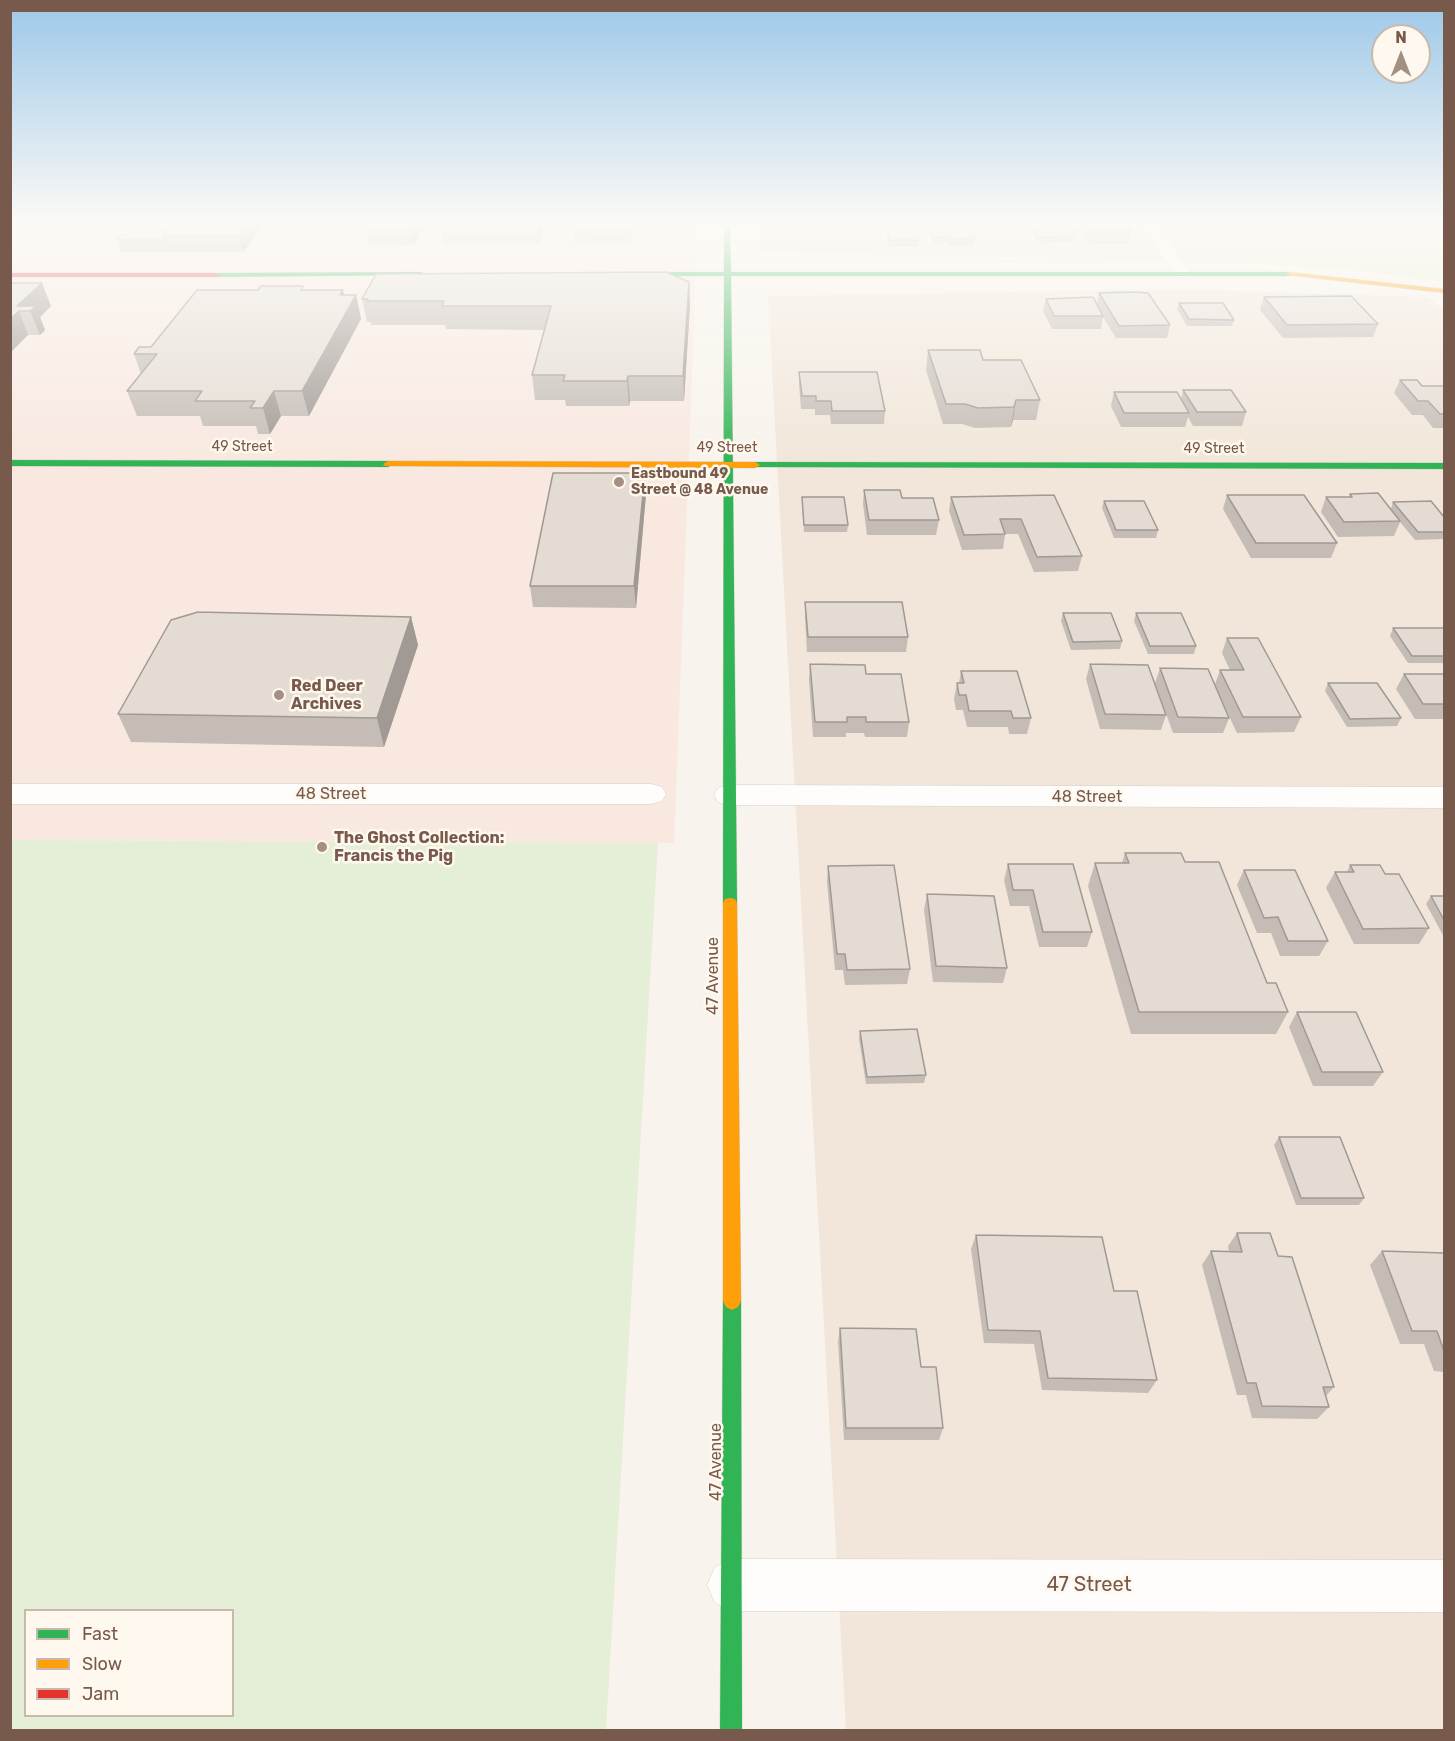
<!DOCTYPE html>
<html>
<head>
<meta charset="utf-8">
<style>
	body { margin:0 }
	#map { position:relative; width:1455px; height:1741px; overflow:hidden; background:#f8f3ec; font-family:Rubik,sans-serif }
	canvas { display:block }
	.frame { position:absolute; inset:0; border:12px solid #775a4b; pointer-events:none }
	.legend { position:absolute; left:24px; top:1609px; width:210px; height:108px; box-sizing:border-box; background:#fff8ee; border:2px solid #c9b9ad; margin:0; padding:8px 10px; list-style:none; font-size:18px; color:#775a4b }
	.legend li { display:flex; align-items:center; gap:12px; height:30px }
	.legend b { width:30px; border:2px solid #c9b9ad }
	.north { position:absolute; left:1371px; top:24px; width:60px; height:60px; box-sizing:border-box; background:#fff8ee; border:2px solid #c9b9ad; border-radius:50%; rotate:0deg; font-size:16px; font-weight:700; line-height:24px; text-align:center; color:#775a4b }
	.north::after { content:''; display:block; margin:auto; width:21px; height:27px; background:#a49083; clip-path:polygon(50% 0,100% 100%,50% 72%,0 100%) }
</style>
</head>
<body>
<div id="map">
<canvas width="1455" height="1741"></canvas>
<div class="frame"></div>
<ul class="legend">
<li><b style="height:8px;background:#30b455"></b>Fast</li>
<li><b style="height:8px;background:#ff9f0a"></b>Slow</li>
<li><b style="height:8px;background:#e5322d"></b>Jam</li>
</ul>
<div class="north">N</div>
</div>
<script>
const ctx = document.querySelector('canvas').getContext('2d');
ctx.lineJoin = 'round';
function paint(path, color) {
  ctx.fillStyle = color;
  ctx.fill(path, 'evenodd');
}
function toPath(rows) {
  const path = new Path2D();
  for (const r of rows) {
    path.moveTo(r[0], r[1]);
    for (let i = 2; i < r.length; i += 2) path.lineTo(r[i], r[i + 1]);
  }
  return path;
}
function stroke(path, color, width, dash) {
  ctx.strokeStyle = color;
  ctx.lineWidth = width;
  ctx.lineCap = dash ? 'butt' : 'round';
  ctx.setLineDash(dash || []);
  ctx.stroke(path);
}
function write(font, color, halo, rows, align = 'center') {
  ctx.font = font + ' Rubik,sans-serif';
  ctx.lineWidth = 5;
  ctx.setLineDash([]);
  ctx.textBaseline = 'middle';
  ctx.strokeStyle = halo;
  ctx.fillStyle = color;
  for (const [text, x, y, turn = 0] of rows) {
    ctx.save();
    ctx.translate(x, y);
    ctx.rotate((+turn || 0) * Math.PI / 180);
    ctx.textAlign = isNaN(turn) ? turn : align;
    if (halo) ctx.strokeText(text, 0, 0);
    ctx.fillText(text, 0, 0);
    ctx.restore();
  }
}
const residential = toPath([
	[759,221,1164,221,1177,240,1196,261,760,252],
	[1176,289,1428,297,1444,310,1444,1730,846,1730,768,296]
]);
const commercial = toPath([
	[11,221,698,221,674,843,11,840]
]);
const green = toPath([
	[1164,221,1444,221,1444,282,1336,268,1196,261,1177,240],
	[11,840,658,843,606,1730,11,1730],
	[26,1610,232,1610,232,1716,26,1716]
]);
const street = toPath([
	[1139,221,1155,221,1191,273,1188,277,1176,277,1139,221],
	[10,784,651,784,662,787,666,794,662,801,651,804,10,804,10,784],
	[729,785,1444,787,1444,808,729,805,718,802,714,795,718,788,729,785],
	[733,1559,1444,1560,1444,1612,733,1611,715,1603,707,1585,715,1567,733,1559]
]);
const fast = toPath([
	[724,221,730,221,731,272,1289,272,1293,274,1289,276,731,276,737,903,735,907,730,908,725,907,723,903,724,276,625,276,621,274,625,272,724,272,724,221],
	[421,272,425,274,423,275,215,277,211,275,215,273,421,272],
	[10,460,388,461,393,464,388,467,10,466,10,460],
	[755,462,1444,463,1444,469,752,467,752,463,755,462],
	[732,1292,738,1295,741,1301,742,1730,720,1730,723,1301,726,1295,732,1292]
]);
const slow = toPath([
	[1289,272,1444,289,1444,293,1287,275,1287,273,1289,272],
	[388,461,755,462,760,465,755,468,385,466,383,464,388,461],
	[730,898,735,899,737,903,741,1301,738,1307,732,1310,726,1307,723,1301,723,903,725,899,730,898]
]);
const jam = toPath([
	[10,273,215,273,219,275,215,277,10,277,10,273]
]);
const wall = toPath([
	[268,221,243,252,121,252,117,240],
	[346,221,427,221,414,245,369,244,365,227,368,224,347,224],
	[544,221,539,243,443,243,440,226],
	[576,221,633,221,630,243,575,243,574,232],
	[1077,221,1124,221,1131,232,1128,244,1090,244],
	[886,226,919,240,918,246,889,246,886,232],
	[930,226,961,226,975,238,974,245,949,246,948,243,933,243,929,232],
	[1034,227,1078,232,1077,238,1074,238,1073,242,1038,243,1033,233],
	[689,282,690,305,684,401,630,401,629,406,566,406,565,400,535,400,532,375,544,330,446,329,445,325,371,325,371,322,367,322,362,299],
	[10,283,51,306,40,317,45,330,40,335,28,335,10,353],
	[304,290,344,295,356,295,361,319,309,416,281,416,270,434,258,434,256,426,203,426,200,416,137,416,127,391,141,374,134,354],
	[1099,293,1170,325,1167,338,1116,338,1103,317,1101,329,1052,329,1043,311,1046,299,1097,304],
	[1264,297,1378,324,1373,337,1283,338,1260,310],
	[1179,303,1234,320,1232,326,1187,326,1177,309],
	[928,350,983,360,1040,400,1036,420,1013,420,1011,427,975,428,962,424,943,424,926,370],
	[799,372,885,411,884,424,831,424,830,415,815,415,815,409,801,409,799,385],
	[1400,380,1422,386,1444,386,1444,428,1433,428,1423,415,1412,415,1394,393],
	[1183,390,1246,412,1242,426,1193,426,1188,417,1185,427,1121,427,1111,406,1114,392,1181,399],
	[864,490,902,498,939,520,936,535,867,535,863,504],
	[646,494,636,608,533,607,530,586],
	[1350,494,1391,509,1393,502,1444,517,1444,539,1415,540,1400,522,1394,536,1338,537,1321,512,1326,497,1349,497],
	[1054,495,1082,556,1078,571,1034,572,1018,534,1005,534,1003,549,962,550,949,511,951,497],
	[1227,495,1337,543,1331,558,1251,558,1223,509],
	[802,497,848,525,847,532,804,532,802,504],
	[1104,501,1158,530,1156,538,1114,538,1102,508],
	[805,602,908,637,906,652,807,652,805,617],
	[1063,613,1122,641,1120,649,1071,650,1061,621],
	[1136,613,1196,646,1194,654,1148,654,1134,621],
	[411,617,418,645,384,747,131,742,118,714],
	[1393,628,1444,629,1444,663,1408,663,1390,636],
	[1227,638,1301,717,1294,732,1237,733,1220,697,1229,718,1223,733,1173,733,1155,683,1160,668,1215,684,1220,670,1230,670,1222,653],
	[810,664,866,674,909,722,907,737,865,737,864,733,846,733,846,737,813,737,809,680],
	[1090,664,1166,715,1161,730,1100,729,1086,679],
	[961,671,1031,718,1027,734,1009,734,1008,727,967,727,963,710,956,710,954,699,957,683,959,683],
	[1404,674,1444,674,1444,719,1415,719,1396,689],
	[1328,683,1401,718,1397,726,1347,727,1325,691],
	[1125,853,1185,862,1267,983,1288,1012,1276,1034,1131,1034,1088,886,1095,863,1122,863],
	[1008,864,1092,932,1087,947,1039,947,1029,906,1010,906,1004,880],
	[1350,865,1429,928,1419,944,1354,944,1326,888,1335,872,1347,872],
	[828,866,910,969,907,984,845,985,843,970,835,970,827,882],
	[1244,870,1328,941,1319,956,1280,956,1271,933,1257,933,1237,885],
	[927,894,1007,968,1003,983,933,982,924,910],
	[1431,896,1444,896,1444,937,1426,904],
	[1297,1012,1383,1072,1373,1086,1313,1086,1289,1027],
	[860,1031,926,1075,924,1083,866,1084,859,1039],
	[1279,1137,1364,1198,1359,1205,1296,1205,1274,1145],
	[1237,1233,1278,1256,1334,1387,1326,1396,1329,1407,1317,1419,1252,1418,1246,1395,1237,1395,1202,1265,1211,1251,1229,1252,1228,1246],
	[976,1235,1114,1291,1157,1380,1148,1393,1042,1390,1034,1344,984,1343,971,1249],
	[1382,1251,1444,1253,1444,1372,1434,1371,1424,1344,1400,1344,1370,1265],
	[840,1328,921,1367,943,1428,939,1440,844,1440,838,1341]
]);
const shadedWall = toPath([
	[250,221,268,221,243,252,238,235],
	[415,221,427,221,414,245,411,228],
	[538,221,544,221,539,243,537,226],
	[631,221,633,221,630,243,629,231],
	[689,282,690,305,684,401,683,376],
	[42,283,51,306,40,317,45,330,40,335,30,311,17,306],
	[343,290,347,310,356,295,361,319,309,416,302,391,340,295],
	[19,311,28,335,10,353,10,319],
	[628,376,630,401,629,406,627,381],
	[274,391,281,416,270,434,263,408],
	[1016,400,1013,420,1011,427,1014,407],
	[645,473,646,494,636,608,634,586],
	[411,617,418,645,384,747,377,718]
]);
const building = toPath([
	[136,221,176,221,163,235,165,240,117,240,136,221],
	[176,221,250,221,238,235,163,235,176,221],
	[369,221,415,221,411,228,365,227,369,221],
	[442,221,538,221,537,226,440,226,442,221],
	[576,221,631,221,629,231,574,232,576,221],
	[1086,221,1124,221,1131,232,1092,232,1086,221],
	[961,224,961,226,970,226,975,238,950,239,949,237,934,237,930,226,961,224],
	[886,226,914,226,919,240,890,240,886,226],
	[1034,227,1075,227,1078,232,1072,232,1075,236,1039,237,1034,227],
	[666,272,689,282,683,376,628,376,627,381,563,381,565,375,532,375,551,306,442,306,444,301,367,301,368,299,362,299,376,274,666,272],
	[10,283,42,283,17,306,36,306,30,311,19,311,10,319,10,283],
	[261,286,303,286,301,290,343,290,340,295,356,295,302,391,274,391,263,408,250,408,255,401,195,401,202,391,127,391,157,354,134,354,139,347,151,347,197,290,258,290,261,286],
	[1132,292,1148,293,1170,325,1119,326,1099,293,1132,292],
	[1351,296,1378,324,1287,325,1264,297,1351,296],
	[1093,297,1103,316,1054,316,1046,299,1093,297],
	[1179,303,1223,303,1234,320,1189,319,1179,303],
	[928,350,980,350,983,360,1021,360,1040,400,1016,400,1014,407,978,408,965,404,946,404,928,350],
	[799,372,877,372,885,411,832,411,831,401,816,401,816,396,802,396,799,372],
	[1400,380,1417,380,1422,386,1444,386,1444,414,1440,414,1428,401,1418,401,1400,380],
	[1183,390,1231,390,1246,412,1197,412,1183,390],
	[1114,392,1177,392,1189,413,1124,413,1114,392],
	[553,473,645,473,634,586,530,586,553,473],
	[864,490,900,490,902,498,933,498,939,520,869,520,864,490],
	[1378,493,1400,521,1344,522,1326,497,1352,497,1350,494,1378,493],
	[1054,495,1082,556,1037,557,1021,519,1000,519,1005,534,964,535,951,497,1054,495],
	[1227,495,1304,495,1337,543,1256,543,1227,495],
	[802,497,844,497,848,525,804,525,802,497],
	[1104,501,1144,501,1158,530,1116,530,1104,501],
	[1431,501,1444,517,1444,532,1418,532,1393,502,1431,501],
	[805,602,902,602,908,637,808,637,805,602],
	[198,612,411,617,377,718,118,714,171,620,198,612],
	[1063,613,1111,613,1122,641,1073,642,1063,613],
	[1136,613,1181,613,1196,646,1150,646,1136,613],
	[1393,628,1444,628,1444,656,1412,656,1393,628],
	[1227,638,1258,638,1301,717,1243,717,1220,670,1244,670,1227,638],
	[810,664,865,665,866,674,901,674,909,722,866,722,866,717,847,717,847,722,815,722,810,664],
	[1090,664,1148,665,1166,715,1105,714,1090,664],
	[1160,668,1208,669,1229,718,1178,717,1160,668],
	[961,671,1017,671,1031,718,1013,718,1011,711,969,711,966,695,959,695,957,683,964,683,961,671],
	[1404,674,1444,674,1444,704,1423,704,1404,674],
	[1328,683,1377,683,1401,718,1350,719,1328,683],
	[1125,853,1181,853,1185,862,1219,862,1267,983,1276,983,1288,1012,1139,1012,1095,863,1129,863,1125,853],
	[1008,864,1073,864,1092,932,1043,932,1033,890,1013,890,1008,864],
	[894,865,910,969,847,970,845,954,837,954,828,866,894,865],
	[1350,865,1380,865,1385,874,1399,874,1429,928,1363,929,1335,872,1354,872,1350,865],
	[1244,870,1295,870,1328,941,1288,941,1278,917,1264,918,1244,870],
	[927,894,994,896,1007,968,936,966,927,894],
	[1431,896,1444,896,1444,920,1431,896],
	[1297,1012,1356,1012,1383,1072,1322,1072,1297,1012],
	[917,1029,926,1075,867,1077,860,1031,917,1029],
	[1279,1137,1340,1137,1364,1198,1301,1198,1279,1137],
	[1237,1233,1270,1233,1278,1256,1292,1257,1334,1387,1323,1387,1329,1407,1262,1406,1256,1383,1247,1383,1211,1251,1242,1252,1237,1233],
	[976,1235,1102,1237,1114,1291,1137,1291,1157,1380,1048,1378,1040,1331,988,1330,976,1235],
	[1382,1251,1444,1253,1444,1351,1437,1331,1412,1331,1382,1251],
	[840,1328,916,1329,921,1367,936,1367,943,1428,846,1428,840,1328]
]);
const markers = [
	[619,482,6,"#a49083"],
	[279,695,6,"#a49083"],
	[322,847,6,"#a49083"]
];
const farStreetnames = [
	["49 Street",242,447],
	["49 Street",727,448],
	["49 Street",1214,449]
];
const farPoinames = [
	["Eastbound 49",631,474],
	["Street @ 48 Avenue",631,490]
];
const poiNames = [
	["Red Deer",291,686],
	["Archives",291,704],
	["The Ghost Collection:",334,838],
	["Francis the Pig",334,856]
];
const streetNames = [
	["48 Street",331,794],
	["48 Street",1087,797],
	["47 Avenue",713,976,-90],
	["47 Avenue",716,1462,-90]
];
const nearStreetnames = [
	["47 Street",1089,1585]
];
paint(residential, '#f1e6d9');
paint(commercial, '#f8e8e0');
paint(green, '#e5efd7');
stroke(street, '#d7d0ca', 1);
stroke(fast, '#d7d0c8', 1);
stroke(slow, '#d7d0c8', 1);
stroke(jam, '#d7d0c8', 1);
paint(street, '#fefdfc');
paint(fast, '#30b455');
paint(slow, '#ff9f0a');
paint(jam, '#e5322d');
paint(wall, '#c4bcb5');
paint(shadedWall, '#a09994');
paint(building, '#e4dbd3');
stroke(building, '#a09994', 1.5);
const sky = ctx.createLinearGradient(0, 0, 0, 465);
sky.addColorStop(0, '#9dc8e8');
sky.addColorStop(0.48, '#fcfaf6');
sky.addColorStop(1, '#fcfaf600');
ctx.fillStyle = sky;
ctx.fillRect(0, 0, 1455, 465);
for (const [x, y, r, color] of markers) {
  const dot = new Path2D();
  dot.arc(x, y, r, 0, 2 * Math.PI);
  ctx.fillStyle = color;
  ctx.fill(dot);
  stroke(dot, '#fff8ee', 2);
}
write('14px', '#775a4b', '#fff8ee', farStreetnames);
write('bold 14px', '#775a4b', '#fff8ee', farPoinames, 'left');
write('bold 16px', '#775a4b', '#fff8ee', poiNames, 'left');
write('16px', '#775a4b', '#fff8ee', streetNames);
write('20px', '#775a4b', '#fff8ee', nearStreetnames);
</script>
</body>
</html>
